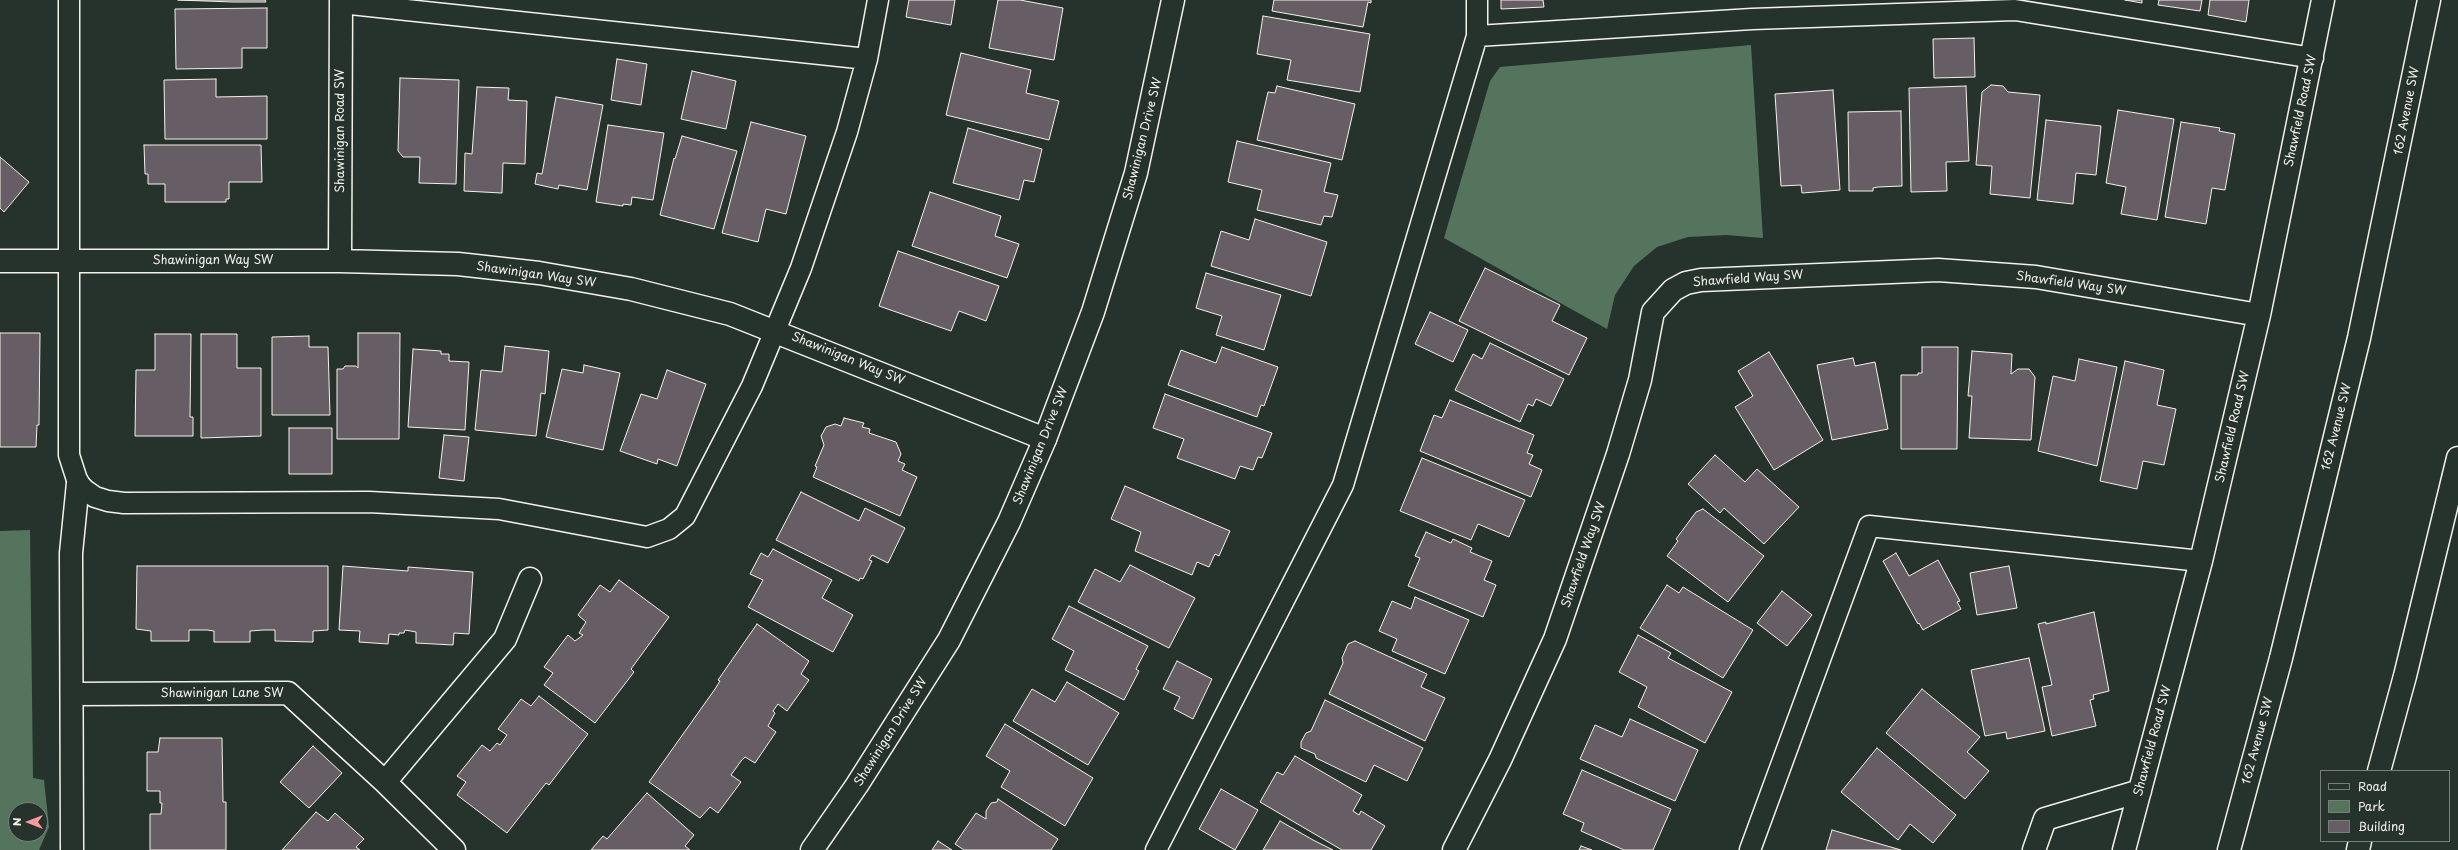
<!DOCTYPE html>
<html>
<head>
<meta charset="utf-8">
<style>
	body { margin:0 }
	#map { position:relative; width:2458px; height:850px; overflow:hidden; background:#26332d; font-family:"Playpen Sans",sans-serif }
	canvas { display:block }
	.legend { position:absolute; left:2320px; top:770px; width:130px; height:72px; box-sizing:border-box; background:#26332d; border:1px solid #787f78; margin:0; padding:5px 7px; list-style:none; font-size:12px; color:#f4f1e8 }
	.legend li { display:flex; align-items:center; gap:8px; height:20px }
	.legend b { width:20px; border:1px solid #787f78 }
	.north { position:absolute; left:8px; top:802px; width:40px; height:40px; box-sizing:border-box; background:#26332d; border:1px solid #787f78; border-radius:50%; rotate:270deg; font-size:11px; font-weight:700; line-height:16px; text-align:center; color:#f4f1e8 }
	.north::after { content:''; display:block; margin:auto; width:14px; height:18px; background:#ff9aa2; clip-path:polygon(50% 0,100% 100%,50% 72%,0 100%) }
</style>
</head>
<body>
<div id="map">
<canvas width="2458" height="850"></canvas>
<ul class="legend">
<li><b style="height:5px;background:#26332d"></b>Road</li>
<li><b style="height:11px;background:#54745e"></b>Park</li>
<li><b style="height:11px;background:#675e65"></b>Building</li>
</ul>
<div class="north">N</div>
</div>
<script>
const ctx = document.querySelector('canvas').getContext('2d');
ctx.lineJoin = 'round';
function paint(path, color) {
  ctx.fillStyle = color;
  ctx.fill(path, 'evenodd');
}
function toPath(rows) {
  const path = new Path2D();
  for (const r of rows) {
    path.moveTo(r[0], r[1]);
    for (let i = 2; i < r.length; i += 2) path.lineTo(r[i], r[i + 1]);
  }
  return path;
}
function stroke(path, color, width, dash) {
  ctx.strokeStyle = color;
  ctx.lineWidth = width;
  ctx.lineCap = dash ? 'butt' : 'round';
  ctx.setLineDash(dash || []);
  ctx.stroke(path);
}
function write(font, color, halo, rows, align = 'center') {
  ctx.font = font + ' "Playpen Sans",sans-serif';
  ctx.lineWidth = 3.5;
  ctx.setLineDash([]);
  ctx.textBaseline = 'middle';
  ctx.strokeStyle = halo;
  ctx.fillStyle = color;
  for (const [text, x, y, turn = 0] of rows) {
    ctx.save();
    ctx.translate(x, y);
    ctx.rotate((+turn || 0) * Math.PI / 180);
    ctx.textAlign = isNaN(turn) ? turn : align;
    if (halo) ctx.strokeText(text, 0, 0);
    ctx.fillText(text, 0, 0);
    ctx.restore();
  }
}
const green = toPath([
	[1751,45,1763,238,1726,235,1688,237,1657,247,1634,266,1615,295,1607,329,1444,238,1490,81,1500,67],
	[30,530,33,778,44,780,49,827,39,850,0,850,0,531],
	[16,810,40,810,40,834,16,834]
]);
const building = toPath([
	[178,0,265,0,266,2,233,2,178,0],
	[909,0,955,0,951,25,906,17,909,0],
	[998,0,1020,0,1063,8,1054,60,989,48,998,0],
	[1274,0,1371,0,1371,3,1368,2,1363,27,1272,11,1274,0],
	[1501,0,1543,0,1544,7,1501,9,1501,0],
	[2125,0,2142,0,2142,3,2125,0],
	[2159,0,2202,0,2200,11,2158,5,2159,0],
	[2210,0,2249,0,2246,22,2208,15,2210,0],
	[267,8,267,48,242,48,242,68,176,69,175,9,267,8],
	[1263,16,1370,34,1360,92,1287,80,1291,60,1257,54,1263,16],
	[1974,38,1975,77,1934,78,1933,39,1974,38],
	[961,53,1031,70,1026,93,1059,101,1049,140,946,115,961,53],
	[617,59,647,64,641,105,611,100,617,59],
	[692,71,736,81,726,129,681,119,692,71],
	[400,78,459,80,456,184,419,183,420,157,403,157,398,151,400,78],
	[216,79,216,97,267,96,267,139,165,139,164,80,216,79],
	[1991,85,2003,86,2008,92,2040,95,2030,198,1990,194,1992,166,1976,165,1982,92,1991,85],
	[1277,86,1355,104,1342,160,1257,140,1268,92,1275,93,1277,86],
	[1966,86,1969,161,1946,162,1947,191,1911,192,1909,88,1966,86],
	[477,87,509,88,508,100,527,101,525,164,503,163,502,193,464,191,465,153,472,154,477,87],
	[1833,90,1840,190,1802,193,1801,185,1781,186,1775,94,1833,90],
	[556,97,603,105,587,190,559,185,558,189,535,184,537,173,542,174,556,97],
	[2118,110,2174,119,2157,220,2121,214,2126,187,2106,183,2118,110],
	[1901,111,1902,186,1878,187,1873,188,1873,191,1849,191,1848,112,1901,111],
	[2046,120,2101,126,2096,175,2076,173,2073,204,2037,200,2046,120],
	[751,122,806,136,786,214,766,209,758,242,722,233,751,122],
	[2181,122,2220,128,2219,131,2235,134,2225,190,2212,188,2206,224,2165,217,2181,122],
	[608,125,664,133,653,200,632,197,631,205,623,204,623,206,596,202,608,125],
	[968,128,1042,149,1034,182,1024,180,1019,200,953,183,968,128],
	[682,136,737,151,714,229,660,215,674,158,675,159,682,136],
	[1237,141,1331,163,1324,192,1338,195,1332,217,1324,216,1321,225,1257,210,1262,190,1228,182,1237,141],
	[144,145,261,145,262,182,229,182,229,199,226,199,226,202,165,202,165,184,148,184,148,174,145,174,144,145],
	[0,157,29,182,4,212,0,208,0,157],
	[930,192,1001,216,995,236,1019,244,1007,278,912,246,930,192],
	[1255,219,1327,242,1311,296,1211,266,1221,231,1249,240,1255,219],
	[898,251,999,286,986,321,959,311,951,331,879,306,898,251],
	[1485,268,1560,305,1552,321,1587,338,1569,375,1459,321,1485,268],
	[1206,273,1281,295,1264,350,1216,335,1222,316,1196,308,1206,273],
	[1430,312,1468,330,1453,362,1415,344,1430,312],
	[0,333,40,333,39,425,37,425,36,447,0,447,0,333],
	[358,333,400,333,399,439,337,439,337,369,343,369,345,366,356,366,358,368,358,333],
	[155,334,191,334,190,417,193,417,193,436,135,436,136,370,155,370,155,334],
	[201,334,237,334,237,368,261,368,261,436,201,438,201,334],
	[309,336,309,347,328,347,330,415,272,415,272,337,309,336],
	[1490,343,1564,379,1551,406,1536,399,1533,406,1528,404,1520,422,1455,390,1473,354,1482,359,1490,343],
	[505,346,549,351,545,394,541,393,536,436,475,430,481,370,502,372,505,346],
	[1222,347,1278,367,1264,406,1261,405,1257,417,1168,385,1181,350,1216,363,1222,347],
	[1922,347,1958,347,1957,449,1901,449,1901,375,1918,375,1918,373,1922,373,1922,347],
	[413,349,441,351,441,354,449,354,449,361,469,362,465,430,408,427,413,349],
	[1972,351,2012,354,2011,374,2018,369,2029,369,2035,377,2031,440,1969,438,1972,396,1968,396,1972,351],
	[1769,352,1823,440,1774,470,1735,407,1753,396,1738,371,1769,352],
	[1853,358,1855,366,1875,362,1888,429,1832,440,1817,365,1853,358],
	[2079,359,2117,367,2097,466,2038,451,2053,376,2075,381,2079,359],
	[2125,361,2164,370,2157,405,2176,409,2164,465,2143,461,2137,489,2100,481,2125,361],
	[584,365,620,373,603,450,546,437,562,369,583,373,584,365],
	[667,370,706,384,677,466,658,459,657,464,620,451,641,394,657,399,667,370],
	[1165,394,1272,433,1262,458,1258,457,1253,470,1240,466,1235,479,1177,458,1184,439,1153,428,1165,394],
	[1450,400,1534,435,1527,453,1533,455,1529,464,1542,470,1531,497,1420,451,1434,415,1442,418,1450,400],
	[844,418,864,423,862,427,870,429,869,433,896,442,901,454,898,461,905,464,902,470,917,477,900,516,813,477,817,467,815,466,824,445,821,436,826,427,835,424,841,426,844,418],
	[289,428,332,428,332,474,289,474,289,428],
	[444,435,469,437,464,481,439,478,444,435],
	[1715,455,1745,482,1757,469,1799,507,1764,544,1724,508,1720,513,1688,484,1715,455],
	[1422,458,1525,500,1509,537,1478,524,1471,540,1400,511,1422,458],
	[1125,486,1230,531,1219,556,1215,554,1209,567,1197,562,1192,575,1135,551,1141,532,1111,519,1125,486],
	[801,492,859,521,865,508,905,528,888,563,872,555,869,560,872,561,863,579,860,578,859,581,776,540,801,492],
	[1703,509,1764,556,1728,602,1667,556,1678,541,1676,539,1696,512,1703,509],
	[1426,532,1451,543,1453,539,1472,548,1470,552,1492,561,1484,580,1496,585,1483,617,1408,586,1420,558,1415,556,1426,532],
	[773,549,832,580,822,598,853,615,833,652,748,607,763,580,750,574,761,553,768,557,773,549],
	[1896,553,1909,576,1938,560,1960,601,1957,602,1961,609,1923,630,1919,623,1918,624,1883,561,1896,553],
	[1130,565,1195,598,1169,648,1078,602,1095,569,1120,582,1130,565],
	[137,566,328,566,328,630,313,631,313,642,275,641,275,630,263,630,250,631,250,642,214,642,214,631,207,630,189,630,189,641,151,641,151,631,136,629,137,566],
	[343,566,408,571,408,567,473,572,469,634,454,633,453,645,416,643,416,632,405,630,404,633,399,633,399,635,389,634,388,644,359,642,360,631,339,630,343,566],
	[2009,566,2017,608,1977,615,1970,573,2009,566],
	[619,580,669,617,631,669,634,672,595,723,544,685,553,673,544,667,568,635,575,641,583,635,579,633,586,622,578,615,600,585,610,592,619,580],
	[1667,585,1679,593,1683,587,1753,630,1723,678,1640,628,1667,585],
	[1782,591,1812,615,1787,646,1757,623,1782,591],
	[1415,597,1469,620,1445,674,1392,651,1397,639,1379,631,1392,601,1411,609,1415,597],
	[1069,606,1148,646,1136,669,1139,671,1137,675,1124,700,1065,670,1074,651,1052,639,1069,606],
	[2094,612,2109,691,2093,695,2094,699,2090,700,2096,726,2052,736,2042,687,2052,685,2038,624,2046,622,2046,624,2094,612],
	[757,624,809,661,801,674,809,680,787,711,778,704,773,711,775,713,768,726,776,732,755,763,745,757,741,761,731,775,741,782,718,813,710,807,700,818,649,782,715,689,720,681,718,680,757,624],
	[1638,635,1671,653,1668,658,1732,692,1705,743,1638,707,1647,687,1619,672,1638,635],
	[1355,641,1427,674,1421,687,1445,698,1425,741,1329,694,1343,663,1342,658,1348,644,1355,641],
	[2029,658,2045,731,2007,739,2006,732,1985,736,1971,670,2029,658],
	[1177,661,1212,679,1193,719,1174,709,1180,697,1163,689,1177,661],
	[1067,682,1119,713,1088,765,1013,721,1032,689,1055,702,1067,682],
	[1922,689,1980,737,1967,752,1989,771,1965,799,1886,733,1922,689],
	[539,696,588,734,549,785,546,783,507,833,457,795,466,782,457,776,482,745,490,751,497,743,500,745,507,735,498,729,521,699,531,706,539,696],
	[1325,700,1423,748,1407,781,1374,765,1366,782,1316,758,1315,754,1301,748,1301,742,1306,733,1311,731,1325,700],
	[1630,719,1698,750,1675,801,1580,759,1595,725,1622,737,1630,719],
	[1005,724,1093,778,1065,826,1001,787,1010,771,986,756,1005,724],
	[160,738,222,738,223,802,226,802,226,850,150,850,150,814,161,814,162,803,160,803,160,791,147,791,147,752,158,752,160,738],
	[313,746,342,773,309,808,280,782,313,746],
	[1877,748,1956,815,1933,843,1910,824,1898,840,1841,792,1877,748],
	[1295,756,1362,795,1353,811,1359,815,1361,811,1385,826,1371,850,1342,850,1260,802,1277,772,1283,775,1295,756],
	[1582,770,1671,809,1653,850,1624,850,1581,831,1584,823,1563,814,1582,770],
	[1221,789,1258,810,1235,850,1199,829,1221,789],
	[647,793,694,835,685,846,690,850,591,850,603,836,607,839,647,793],
	[998,799,1058,839,1051,850,964,850,955,844,976,813,986,819,986,811,991,803,997,802,998,799],
	[316,812,328,821,335,813,364,839,356,847,360,850,282,850,316,812],
	[1280,821,1313,840,1333,850,1263,850,1280,821],
	[1832,830,1901,850,1826,850,1832,830],
	[938,841,952,850,932,850,938,841],
	[1581,846,1592,850,1579,850,1581,846]
]);
const lane = toPath([
	[69,0,69,455,78,483,85,490,95,497,108,501,124,503,369,502,499,509,647,537,669,529,685,516,752,386,801,268,847,132,867,59,878,0],
	[341,3,867,59],
	[1477,36,1752,19,2015,10,2313,58],
	[1156,850,1343,485,1477,36,1477,0],
	[1750,850,1869,526,2201,561]
]);
const street = toPath([
	[0,261,340,261,458,264,539,273,631,289,730,314,1045,439],
	[340,261,341,0],
	[72,694,288,693,385,782],
	[72,850,71,553,78,483],
	[454,850,385,782,505,639,530,579],
	[1454,850,1500,760,1555,639,1618,454,1640,380,1653,312,1673,290,1686,283,1701,280,1938,270,2036,277,2259,315],
	[2034,850,2045,819,2140,791],
	[2124,850,2201,561,2259,315,2323,0]
]);
const secondary = toPath([
	[2379,771,2405,676,2458,458],
	[812,850,857,785,949,640,1009,522,1045,439,1093,312,1136,173,1173,0],
	[2229,850,2281,658,2359,338,2429,0],
	[2358,850,2360,841]
]);
const streetNames = [
	["Shawfield Road SW",2301,111,-78],
	["162 Avenue SW",2407,111,-79],
	["Shawinigan Road SW",341,131,-90],
	["Shawinigan Drive SW",1143,139,-76],
	["Shawinigan Way SW",213,261],
	["Shawinigan Way SW",536,275,8],
	["Shawfield Way SW",1748,279,-4],
	["Shawfield Way SW",2071,284,8],
	["Shawinigan Way SW",848,359,22],
	["Shawfield Road SW",2233,427,-77],
	["162 Avenue SW",2337,427,-76],
	["Shawinigan Drive SW",1041,446,-68],
	["Shawfield Way SW",1584,555,-71],
	["Shawinigan Lane SW",222,694],
	["Shawinigan Drive SW",891,732,-58],
	["Shawfield Road SW",2153,741,-75],
	["162 Avenue SW",2258,741,-75]
];
paint(green, '#54745e');
paint(building, '#675e65');
stroke(building, '#f4f1e8', 1);
stroke(lane, '#f4f1e8', 23);
stroke(street, '#f4f1e8', 25);
stroke(secondary, '#f4f1e8', 25);
stroke(lane, '#26332d', 20);
stroke(street, '#26332d', 22);
stroke(secondary, '#26332d', 22);
write('12px', '#f4f1e8', '#26332d', streetNames);
</script>
</body>
</html>
